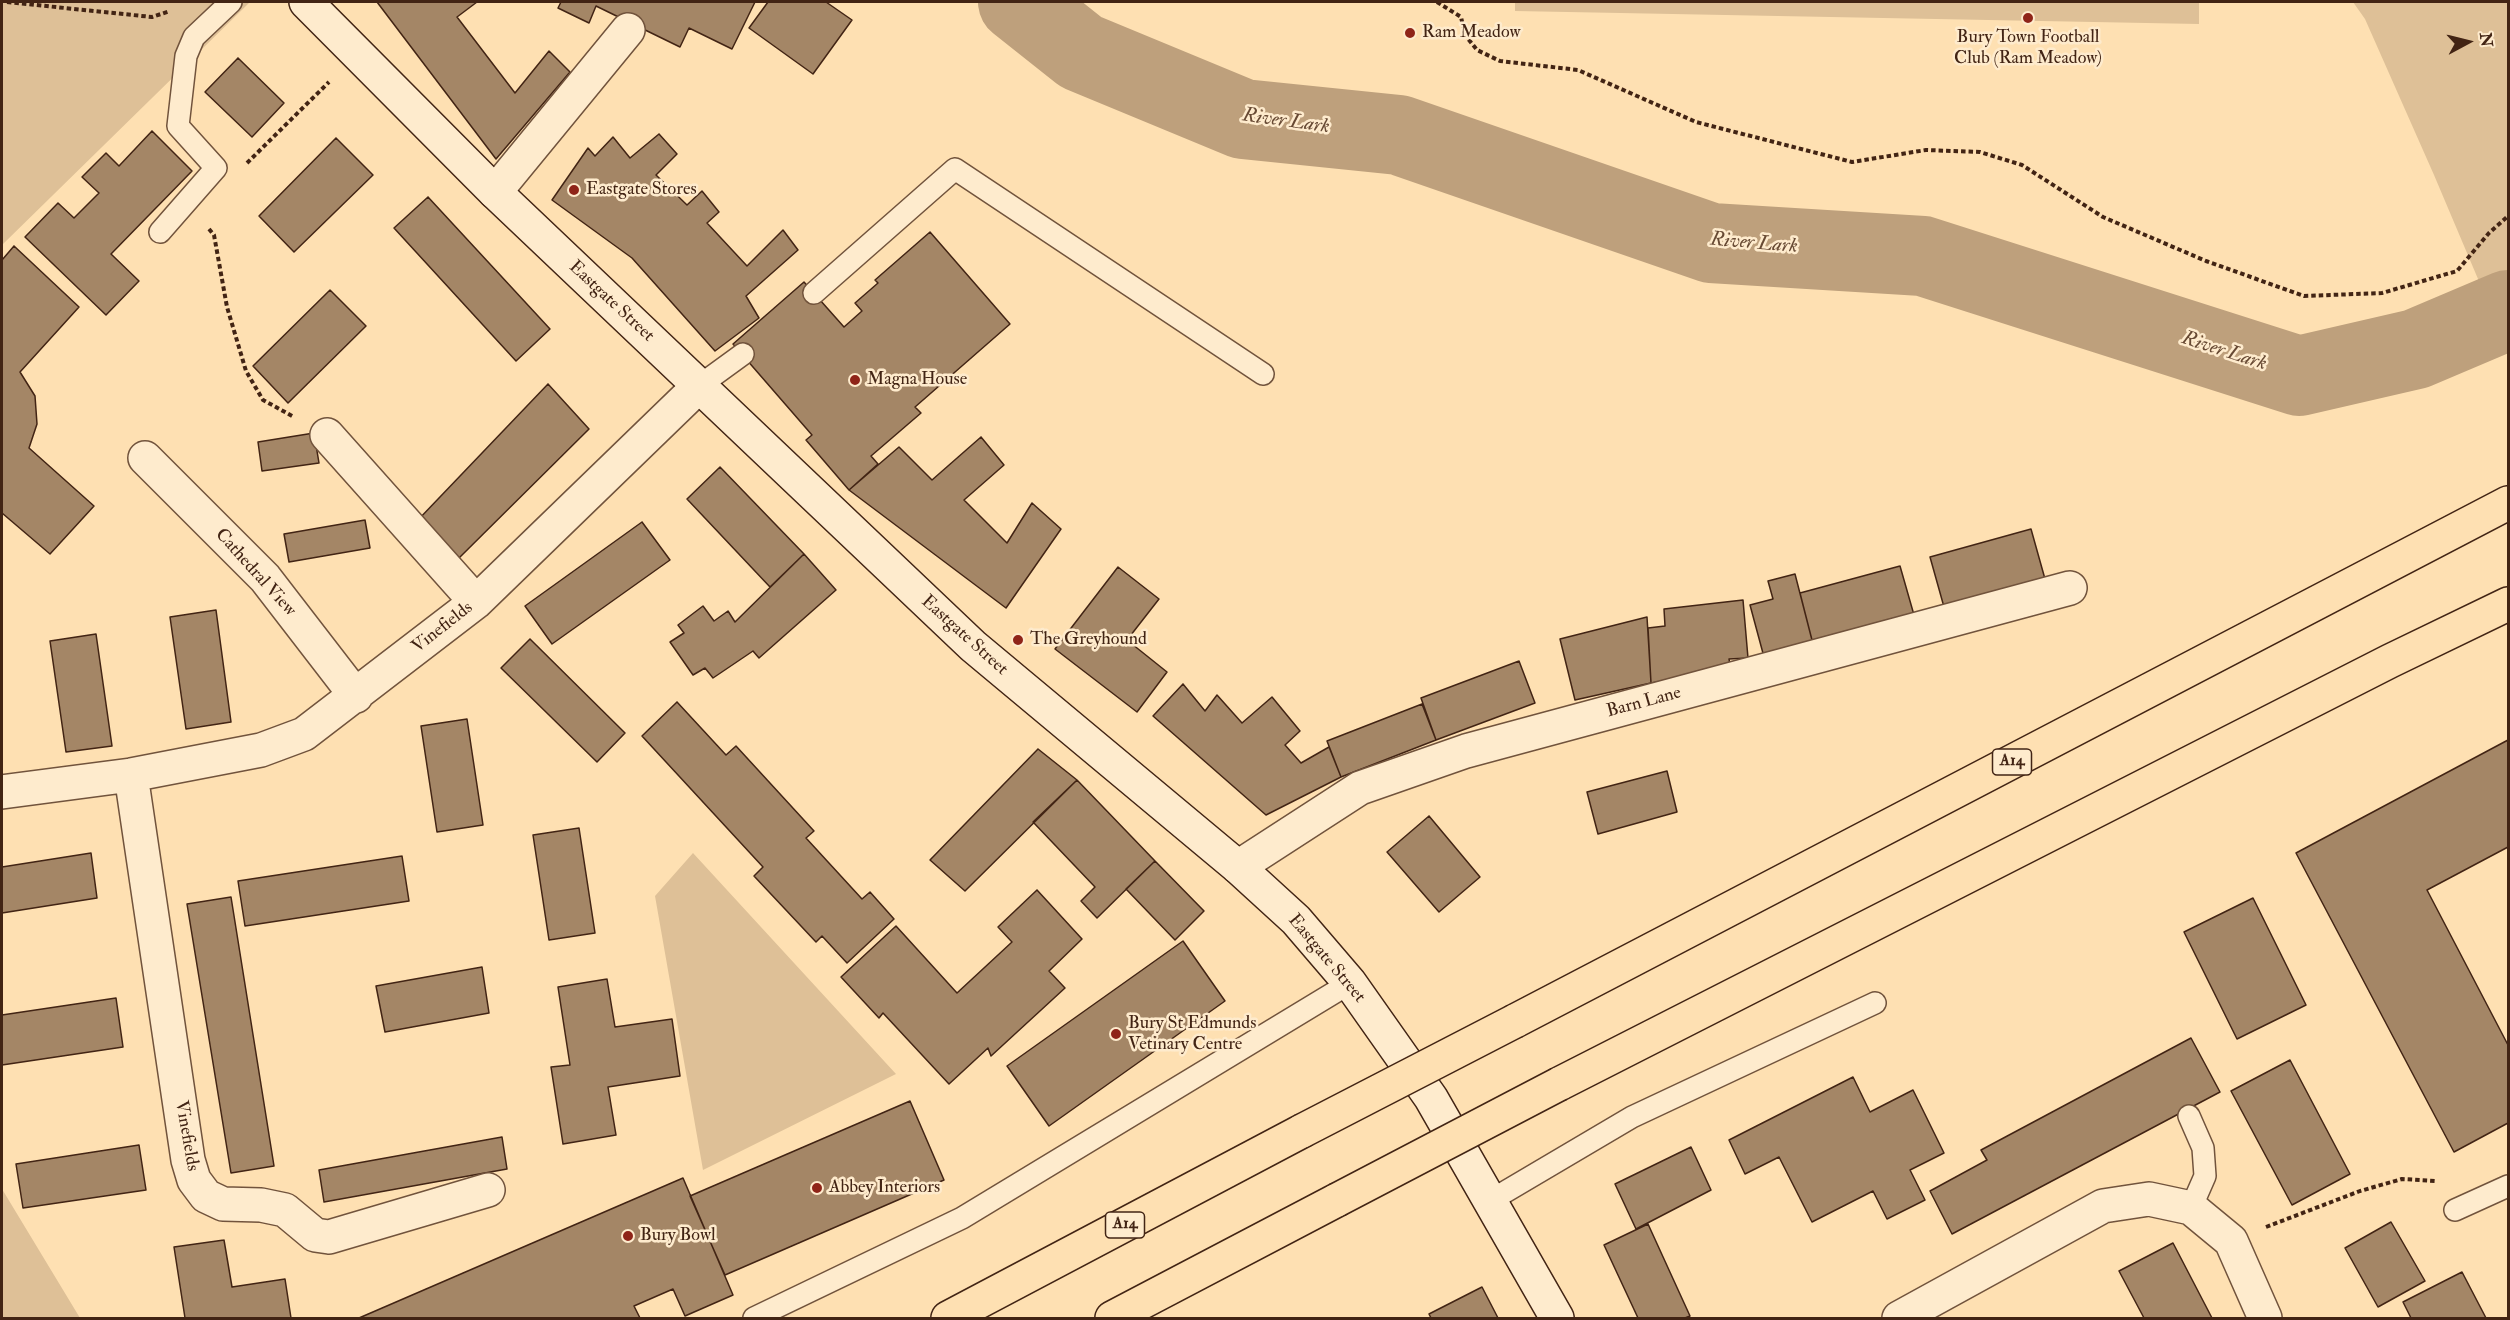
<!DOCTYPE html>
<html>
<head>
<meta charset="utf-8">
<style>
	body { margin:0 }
	#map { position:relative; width:2510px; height:1320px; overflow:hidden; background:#fee0b2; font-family:"IM FELL Double Pica",serif }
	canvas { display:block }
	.frame { position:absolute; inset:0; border:3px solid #422414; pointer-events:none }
	.north { position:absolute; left:2438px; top:12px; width:60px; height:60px; -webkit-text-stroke:4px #feebcd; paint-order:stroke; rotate:83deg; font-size:16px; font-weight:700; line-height:24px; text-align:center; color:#422414 }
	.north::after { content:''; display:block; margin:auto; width:21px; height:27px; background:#422414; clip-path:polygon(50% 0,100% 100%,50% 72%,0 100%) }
</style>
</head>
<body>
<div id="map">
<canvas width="2510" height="1320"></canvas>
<div class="frame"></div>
<div class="north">N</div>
</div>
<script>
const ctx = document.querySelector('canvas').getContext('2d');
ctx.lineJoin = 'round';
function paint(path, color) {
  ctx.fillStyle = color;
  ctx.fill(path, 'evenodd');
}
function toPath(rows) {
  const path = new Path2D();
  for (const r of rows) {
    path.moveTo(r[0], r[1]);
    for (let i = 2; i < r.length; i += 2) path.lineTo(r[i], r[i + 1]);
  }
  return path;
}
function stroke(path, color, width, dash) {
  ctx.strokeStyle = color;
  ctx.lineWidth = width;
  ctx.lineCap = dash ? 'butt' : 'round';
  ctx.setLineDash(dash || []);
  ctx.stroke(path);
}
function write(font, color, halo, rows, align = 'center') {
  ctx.font = font + ' "IM FELL Double Pica",serif';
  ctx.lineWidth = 5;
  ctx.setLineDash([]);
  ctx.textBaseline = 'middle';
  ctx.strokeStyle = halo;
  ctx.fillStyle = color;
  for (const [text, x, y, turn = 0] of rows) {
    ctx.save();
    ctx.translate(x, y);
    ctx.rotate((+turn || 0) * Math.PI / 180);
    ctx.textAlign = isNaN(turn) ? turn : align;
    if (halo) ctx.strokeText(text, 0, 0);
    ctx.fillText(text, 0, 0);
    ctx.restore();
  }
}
const green = toPath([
	[2,2,250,2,2,245],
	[1515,2,2199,2,2199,24,1515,11],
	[2353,2,2508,2,2508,336,2503,338,2434,175,2365,19],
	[693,853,896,1074,703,1170,655,896],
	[2,1189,80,1318,2,1318]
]);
const river = toPath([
	[1018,2,1081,52,1243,119,1399,135,1711,243,1923,256,2299,376,2416,349,2508,310]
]);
const building = toPath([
	[377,2,477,2,457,17,515,93,549,51,570,72,496,159,377,2],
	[561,2,755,2,732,49,689,28,680,47,596,6,589,23,558,8,561,2],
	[768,2,826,2,852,20,813,74,749,28,768,2],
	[238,58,284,103,252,137,205,92,238,58],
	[152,131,192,171,111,254,139,281,106,315,25,237,58,203,74,218,99,193,82,177,106,153,119,166,152,131],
	[659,134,677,154,656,175,687,205,702,191,719,212,707,223,747,266,783,230,798,250,746,296,759,318,715,351,632,258,552,200,588,148,595,156,613,137,630,158,659,134],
	[336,138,373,175,294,252,259,216,336,138],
	[428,197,550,329,516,361,394,228,428,197],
	[930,232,1010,324,915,407,921,413,871,456,878,464,849,490,806,440,812,435,733,344,804,282,844,327,862,311,855,303,878,283,875,280,930,232],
	[14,246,79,307,20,372,35,396,37,424,29,448,94,506,50,554,2,513,2,260,14,246],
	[330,290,366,326,288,403,253,366,330,290],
	[548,384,589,429,457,560,417,521,548,384],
	[314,433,319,463,262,471,258,442,314,433],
	[981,437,1004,465,964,500,1007,543,1032,503,1061,529,1006,608,849,490,899,447,932,480,981,437],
	[720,467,804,554,770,587,687,499,720,467],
	[365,520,370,548,289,562,284,534,365,520],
	[642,522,670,560,552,644,525,606,642,522],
	[2031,529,2045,579,1944,607,1930,557,2031,529],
	[804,554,836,590,759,658,753,651,713,678,705,668,693,675,670,642,684,633,678,625,703,606,714,621,728,611,735,622,804,554],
	[1900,566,1914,615,1813,644,1800,593,1900,566],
	[1118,567,1159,599,1127,640,1167,672,1137,712,1055,649,1118,567],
	[1795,574,1813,644,1764,657,1750,605,1773,599,1768,581,1795,574],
	[1743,600,1748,658,1729,659,1731,671,1651,683,1648,628,1665,626,1664,609,1743,600],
	[216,610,231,722,186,729,170,617,216,610],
	[1647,617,1651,683,1575,700,1560,639,1647,617],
	[96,634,112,746,66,752,50,641,96,634],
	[530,639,625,733,597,762,501,668,530,639],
	[1519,661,1535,703,1436,740,1421,698,1519,661],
	[1183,684,1205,711,1217,695,1242,723,1272,697,1300,731,1285,745,1301,763,1329,747,1341,777,1266,815,1153,716,1183,684],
	[677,702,726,755,736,746,814,831,806,838,862,899,870,892,894,919,847,963,822,936,816,942,754,876,763,867,642,736,677,702],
	[1422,704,1436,740,1341,777,1327,741,1422,704],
	[467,719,483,825,437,832,421,726,467,719],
	[2508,740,2508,847,2427,890,2508,1045,2508,1123,2454,1152,2296,853,2508,740],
	[1038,749,1077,780,965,891,930,860,1038,749],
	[1667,771,1677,812,1598,834,1587,792,1667,771],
	[1077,780,1155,861,1097,918,1081,901,1095,887,1033,822,1077,780],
	[1429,816,1480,877,1439,912,1387,852,1429,816],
	[579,828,595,933,549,940,533,835,579,828],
	[91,853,97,898,2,913,2,867,91,853],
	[402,856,409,901,245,926,238,881,402,856],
	[1155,861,1204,911,1175,940,1126,889,1155,861],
	[1037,890,1082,939,1049,971,1065,988,991,1056,988,1048,949,1084,883,1013,879,1018,841,977,896,926,957,993,1012,942,998,927,1037,890],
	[231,897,274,1166,231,1173,187,904,231,897],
	[2253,898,2306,1005,2237,1039,2184,932,2253,898],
	[1183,941,1225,1001,1049,1126,1007,1066,1183,941],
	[482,967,489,1013,385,1032,376,986,482,967],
	[607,979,615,1027,672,1019,680,1076,608,1087,616,1135,563,1144,551,1067,570,1065,558,987,607,979],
	[116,998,123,1047,2,1065,2,1015,116,998],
	[2191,1038,2220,1092,1952,1234,1930,1191,1987,1160,1981,1150,2191,1038],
	[2290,1060,2350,1174,2292,1205,2231,1091,2290,1060],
	[1853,1077,1870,1112,1913,1090,1944,1153,1910,1170,1925,1200,1887,1219,1873,1191,1812,1222,1779,1157,1745,1174,1729,1140,1853,1077],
	[910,1101,944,1180,725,1275,690,1196,910,1101],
	[502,1137,507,1169,324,1202,319,1170,502,1137],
	[139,1145,146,1190,23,1208,16,1164,139,1145],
	[1691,1147,1711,1190,1636,1229,1615,1184,1691,1147],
	[683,1178,733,1295,685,1316,673,1289,634,1306,640,1318,359,1318,683,1178],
	[2391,1222,2425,1281,2378,1307,2345,1248,2391,1222],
	[1648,1224,1690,1316,1685,1318,1638,1318,1604,1245,1648,1224],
	[224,1240,232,1287,285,1279,291,1318,185,1318,174,1247,224,1240],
	[2173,1243,2212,1318,2144,1318,2119,1271,2173,1243],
	[2462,1272,2486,1318,2411,1318,2403,1302,2462,1272],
	[1482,1287,1498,1318,1431,1318,1429,1314,1482,1287]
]);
const path = toPath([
	[7,2,152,17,170,11],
	[1437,2,1461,17,1465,35,1477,50,1500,61,1578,70,1696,122,1852,162,1926,150,1980,152,2022,165,2103,217,2206,261,2304,296,2382,293,2457,271,2489,233,2508,216],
	[247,163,329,82],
	[209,229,214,235,227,307,246,371,263,400,294,417],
	[2266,1227,2360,1191,2402,1179,2436,1181]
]);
const lane = toPath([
	[160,232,216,168,178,126,186,56,194,37,231,2],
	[814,293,955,169,1263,374],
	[699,386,743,354],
	[2189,1116,2203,1148,2205,1176,2191,1208],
	[1488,1202,1632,1117,1875,1003],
	[2455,1210,2508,1186],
	[754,1318,962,1218,1350,983]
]);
const street = toPath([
	[495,192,628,30],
	[327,435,476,602],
	[145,458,265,578,356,696],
	[131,775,188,1160,194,1180,206,1196,223,1204,261,1205,285,1210,315,1235,329,1237,488,1190],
	[2,792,131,775,261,750,304,734,476,602,699,386],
	[1238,867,1360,788,1466,751,2070,588],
	[1899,1318,2103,1206,2149,1199,2191,1208,2231,1241,2265,1318]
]);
const secondary = toPath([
	[306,2,495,192,973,646,1238,867,1296,920,1350,983,1431,1098,1557,1318]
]);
const highway = toPath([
	[1515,1021,2508,503],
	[1559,1084,2390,661,2508,604],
	[948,1318,1302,1131],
	[1112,1318,1337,1200]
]);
const highwayBridge = toPath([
	[1302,1131,1515,1021],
	[1337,1200,1559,1084]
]);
const markers = [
	[2028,18,6,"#8f2418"],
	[1410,33,6,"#8f2418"],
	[574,190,6,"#8f2418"],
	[855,380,6,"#8f2418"],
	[1018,640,6,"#8f2418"],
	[1116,1034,6,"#8f2418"],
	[817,1188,6,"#8f2418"],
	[628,1236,6,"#8f2418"]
];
const shields = [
	[2012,762,39],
	[1125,1225,39]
];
const shieldNames = [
	["A14",2012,762],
	["A14",1125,1225]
];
const poiNames = [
	["Ram Meadow",1422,33],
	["Bury Town Football",2028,38,"center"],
	["Club (Ram Meadow)",2028,59,"center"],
	["Eastgate Stores",586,190],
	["Magna House",867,380],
	["The Greyhound",1030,640],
	["Bury St Edmunds",1128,1024],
	["Vetinary Centre",1128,1045],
	["Abbey Interiors",829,1188],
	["Bury Bowl",640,1236]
];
const streetNames = [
	["Eastgate Street",611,302,43],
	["Cathedral View",255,573,48],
	["Vinefields",443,628,-38],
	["Eastgate Street",964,636,42],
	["Barn Lane",1644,703,-15],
	["Eastgate Street",1326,959,50],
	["Vinefields",186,1136,80]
];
const waterNames = [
	["River Lark",1286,122,8],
	["River Lark",1754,244,5],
	["River Lark",2224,352,18]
];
paint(green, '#dec097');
stroke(river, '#bea07c', 80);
paint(building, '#a48666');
stroke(building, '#422414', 1.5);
stroke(lane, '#71533c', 24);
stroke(street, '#71533c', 36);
stroke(secondary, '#422414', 36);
stroke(highway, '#422414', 36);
stroke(path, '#422414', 4, [4.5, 3]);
stroke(lane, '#feebcd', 21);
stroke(street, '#feebcd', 33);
stroke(secondary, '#feebcd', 33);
stroke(highway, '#fee0b2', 33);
stroke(highwayBridge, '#422414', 36, []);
stroke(highwayBridge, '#fee0b2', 33);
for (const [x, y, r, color] of markers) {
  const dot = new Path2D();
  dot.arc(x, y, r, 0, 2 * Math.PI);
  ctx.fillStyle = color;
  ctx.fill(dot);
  stroke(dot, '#feebcd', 2);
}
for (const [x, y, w] of shields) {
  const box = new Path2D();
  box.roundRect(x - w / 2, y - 13, w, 26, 4.5);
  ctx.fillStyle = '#feebcd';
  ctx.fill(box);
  stroke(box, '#422414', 1.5);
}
write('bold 16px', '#422414', null, shieldNames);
write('18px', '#422414', '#feebcd', poiNames, 'left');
write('18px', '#422414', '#feebcd', streetNames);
write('italic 20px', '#674933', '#feebcd', waterNames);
</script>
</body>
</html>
